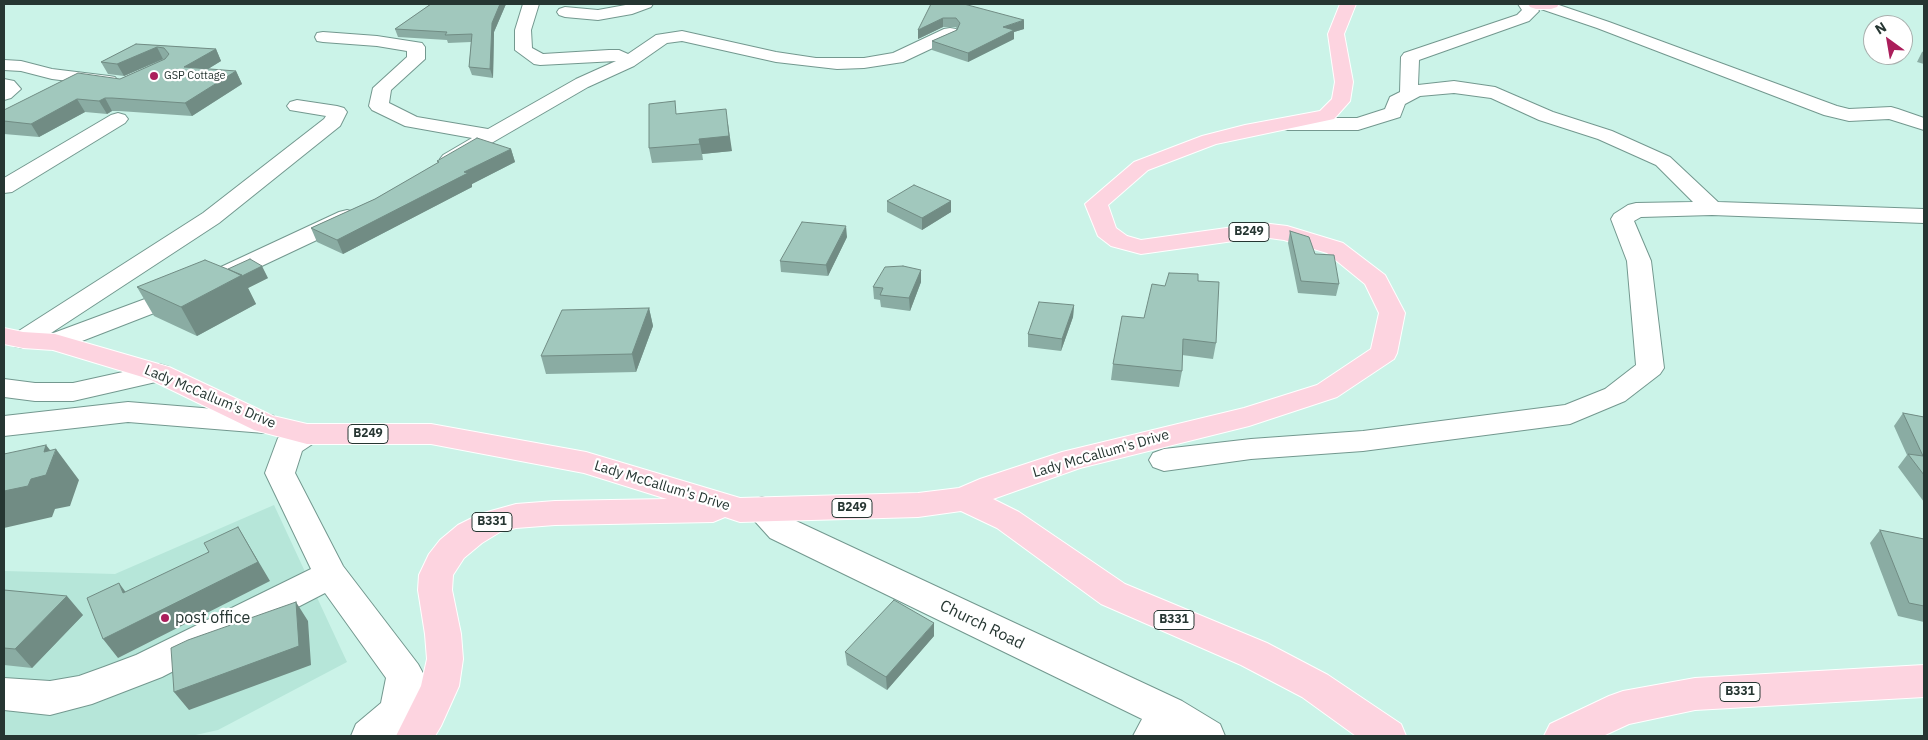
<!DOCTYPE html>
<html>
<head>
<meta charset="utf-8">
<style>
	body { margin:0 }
	#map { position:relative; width:1928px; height:740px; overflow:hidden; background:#cbf3e8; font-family:"IBM Plex Sans",sans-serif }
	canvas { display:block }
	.frame { position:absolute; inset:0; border:5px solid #263632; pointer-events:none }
	.north { position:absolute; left:1863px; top:15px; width:50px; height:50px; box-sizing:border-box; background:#fff; border:1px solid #a8afad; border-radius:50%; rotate:328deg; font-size:14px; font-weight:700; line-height:20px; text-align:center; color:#263632 }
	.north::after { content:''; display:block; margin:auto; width:18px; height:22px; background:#ab1e5b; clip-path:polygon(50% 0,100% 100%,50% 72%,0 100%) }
</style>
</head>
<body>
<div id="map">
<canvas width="1928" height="740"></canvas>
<div class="frame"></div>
<div class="north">N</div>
</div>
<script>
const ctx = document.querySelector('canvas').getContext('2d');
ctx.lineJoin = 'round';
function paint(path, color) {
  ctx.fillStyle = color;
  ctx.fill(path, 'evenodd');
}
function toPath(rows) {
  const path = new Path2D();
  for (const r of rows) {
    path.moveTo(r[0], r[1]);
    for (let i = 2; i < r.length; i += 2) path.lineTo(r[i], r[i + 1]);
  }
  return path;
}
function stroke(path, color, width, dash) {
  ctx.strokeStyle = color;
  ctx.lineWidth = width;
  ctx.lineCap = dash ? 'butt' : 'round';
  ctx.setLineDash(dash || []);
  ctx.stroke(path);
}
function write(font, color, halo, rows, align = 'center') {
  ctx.font = font + ' "IBM Plex Sans",sans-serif';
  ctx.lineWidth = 4.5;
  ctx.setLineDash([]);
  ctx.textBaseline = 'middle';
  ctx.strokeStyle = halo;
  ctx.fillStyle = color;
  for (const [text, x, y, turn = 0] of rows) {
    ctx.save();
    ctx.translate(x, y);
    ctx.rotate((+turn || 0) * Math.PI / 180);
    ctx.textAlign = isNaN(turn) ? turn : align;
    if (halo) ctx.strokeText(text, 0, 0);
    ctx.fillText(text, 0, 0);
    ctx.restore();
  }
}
const built = toPath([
	[274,505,347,662,218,730,191,736,4,736,4,571,115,574]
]);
const minor = toPath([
	[523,4,539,4,531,30,532,48,543,54,609,50,619,50,628,54,656,35,682,31,776,52,816,58,864,58,893,53,944,29,950,28,956,29,958,33,956,37,903,62,864,68,837,69,776,62,682,41,667,43,634,66,588,87,457,163,450,165,443,163,440,159,443,155,472,138,405,126,372,110,369,106,373,88,407,57,407,51,377,46,323,42,317,41,315,37,317,33,323,32,377,36,422,43,425,47,425,59,391,90,389,103,417,117,488,129,576,79,616,61,540,65,534,64,515,50,515,30,523,4],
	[631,4,653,4,651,7,632,14,598,20,565,17,559,15,557,12,559,9,565,7,598,10,631,4],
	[1518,4,1534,4,1539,11,1529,21,1419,60,1418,85,1454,81,1495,87,1553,112,1612,131,1670,157,1718,202,1924,209,1924,223,1712,215,1641,217,1634,221,1651,261,1664,368,1660,374,1625,401,1570,424,1363,451,1251,459,1164,471,1153,467,1149,460,1153,453,1164,449,1251,439,1363,431,1565,405,1605,389,1636,365,1627,261,1611,219,1614,214,1628,205,1636,203,1693,202,1656,165,1598,139,1539,120,1491,98,1454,93,1420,96,1405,104,1400,117,1358,130,1288,130,1281,128,1278,124,1281,120,1288,118,1357,118,1385,109,1390,97,1400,92,1401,57,1404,53,1517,15,1522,10,1518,4],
	[1537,4,1556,4,1609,22,1837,106,1849,109,1891,107,1898,109,1924,118,1924,130,1889,119,1849,121,1824,115,1597,28,1538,8,1537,4],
	[4,60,21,61,52,69,109,76,115,77,118,81,115,85,109,86,52,79,21,71,4,70,4,60],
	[4,79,14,81,21,89,11,98,4,100,4,79],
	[297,100,337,106,344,108,347,112,340,126,219,223,48,335,180,286,339,212,347,210,355,212,358,217,355,222,198,296,64,348,55,350,46,348,42,342,45,338,32,346,23,348,14,346,10,340,14,334,203,213,324,119,326,116,290,110,287,106,290,102,297,100],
	[118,113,125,115,128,119,125,123,12,192,4,193,4,178,111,115,118,113],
	[159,364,169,367,173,373,169,379,73,401,35,401,4,397,4,379,35,383,73,383,159,364],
	[128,402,264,413,274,416,279,423,274,430,264,433,128,422,4,436,4,416,128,402],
	[307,424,317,427,322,434,317,441,302,451,295,473,343,566,418,664,424,675,418,712,413,724,398,736,351,736,356,724,381,703,386,678,325,593,162,677,92,704,50,715,4,710,4,678,50,681,79,676,104,667,136,655,311,569,265,473,278,438,297,427,307,424],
	[762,497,773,501,794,520,1182,701,1220,724,1225,736,1133,736,1142,719,770,538,751,517,746,509,751,501,762,497]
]);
const major = toPath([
	[1340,4,1356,4,1344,34,1353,82,1350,101,1334,119,1216,144,1148,170,1108,205,1116,228,1127,236,1141,240,1262,223,1287,226,1343,243,1385,275,1405,313,1397,353,1394,359,1337,397,1249,426,1080,468,993,499,1019,512,1125,584,1267,643,1328,675,1401,724,1406,736,1356,736,1302,697,1241,665,1101,604,997,528,961,511,918,517,740,522,725,517,713,522,555,525,516,528,500,532,482,543,464,558,453,575,452,590,461,634,463,659,459,686,441,726,435,736,396,736,421,686,427,659,425,634,418,590,419,575,429,554,440,540,458,525,480,514,516,504,555,501,667,499,584,473,431,444,307,444,254,430,149,379,53,350,23,348,4,344,4,328,23,332,55,334,169,367,273,416,307,424,431,424,586,452,740,498,918,493,959,488,980,479,1062,452,1244,408,1317,385,1371,349,1379,313,1365,284,1327,253,1284,240,1262,237,1141,254,1111,246,1098,236,1085,204,1134,162,1202,136,1245,125,1320,111,1332,99,1335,82,1328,34,1340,4],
	[1528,4,1559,4,1557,7,1551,9,1536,9,1530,7,1528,4],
	[1924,665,1924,697,1695,710,1629,724,1603,736,1544,736,1550,724,1609,696,1623,691,1695,678,1924,665]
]);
const wall = toPath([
	[431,4,506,4,494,32,493,78,472,75,469,67,471,42,448,43,447,40,398,37,395,29],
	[931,4,1024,29,1014,32,1014,39,968,62,932,50,932,41,957,30,957,29,956,27,943,27,918,39],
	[136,44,216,49,221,61,208,69,236,71,242,84,192,116,119,111,112,111,107,114,85,112,39,137,4,134,4,110,120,79,164,59,124,76,108,74,101,62],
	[1924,51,1924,64,1917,62,1922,52],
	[678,114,732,151,702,154,703,160,652,163,649,148],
	[511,149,515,162,472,184,472,187,343,254,317,242,311,228,375,199,438,163,437,161],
	[887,201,951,201,951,212,922,230,887,212],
	[1290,231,1315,254,1339,284,1336,296,1298,293,1288,243],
	[847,237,828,276,781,272,780,261],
	[228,269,268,278,248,288,256,304,197,336,154,316,137,287],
	[921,270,921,282,910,311,881,307,880,300,874,299,873,287],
	[1198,281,1216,343,1213,359,1182,355,1182,371,1179,387,1111,380,1113,364,1144,318,1165,286],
	[1074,305,1073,317,1061,351,1028,347,1028,334],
	[649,308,653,326,636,372,546,374,541,356],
	[1903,413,1924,417,1924,502,1898,467,1907,455,1894,426],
	[1880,530,1924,539,1924,622,1898,616,1870,543],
	[4,590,83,615,32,668,4,665],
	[934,636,887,690,847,665,845,652]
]);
const shadedWall = toPath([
	[500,4,506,4,494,32,493,78,490,69,492,23],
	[943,18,943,27,918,39,918,30],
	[1024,20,1024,29,1014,32,1014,39,968,62,968,53,1003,27],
	[157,47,163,59,124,76,117,64],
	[216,49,221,61,190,80,184,67],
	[236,71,242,84,192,116,185,103],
	[105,98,112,111,107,114,99,101],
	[77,99,85,112,39,137,31,124],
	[728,124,732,151,702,154,703,160,699,139],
	[511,149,515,162,472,184,472,187,343,254,337,240,464,172],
	[951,201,951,212,922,230,922,218],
	[846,226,847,237,828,276,826,265],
	[262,266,268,278,248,288,256,304,197,336,181,307,242,275],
	[921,270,921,282,910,311,909,298],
	[1074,305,1073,317,1061,351,1062,339],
	[649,308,653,326,636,372,632,354],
	[46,445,54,455,56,449,79,480,70,506,55,509,52,517,4,528,4,491,31,479],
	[238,527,270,581,118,658,103,639],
	[119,583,133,602,123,593],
	[67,596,83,615,32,668,15,649],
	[296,602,308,621,311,665,189,710,174,692],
	[934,623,934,636,887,690,886,677]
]);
const building = toPath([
	[431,4,500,4,492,23,490,69,469,67,472,34,445,35,447,32,395,29,431,4],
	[931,4,964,4,1024,20,1003,27,1014,30,968,53,932,41,957,30,960,23,956,18,943,18,918,30,931,4],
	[136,44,216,49,184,67,236,71,185,103,112,98,105,98,99,101,77,99,31,124,4,121,4,110,78,73,120,79,165,59,169,54,164,48,157,47,117,64,101,62,136,44],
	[675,101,676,114,726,109,729,136,699,139,700,144,649,148,649,104,675,101],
	[477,138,511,149,464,172,468,173,337,240,311,228,375,199,439,162,437,161,477,138],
	[914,185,951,201,922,218,887,201,914,185],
	[802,222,846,226,826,265,780,261,802,222],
	[1290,231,1309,237,1315,254,1334,255,1339,284,1301,281,1290,231],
	[250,259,262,266,242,276,228,269,250,259],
	[205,260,242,275,181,307,137,287,205,260],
	[903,266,921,270,909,298,880,295,883,288,873,287,885,267,903,266],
	[1169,273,1198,274,1198,281,1219,282,1216,343,1183,339,1182,371,1113,364,1122,316,1144,318,1152,284,1165,286,1169,273],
	[1039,302,1074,305,1062,339,1028,334,1039,302],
	[649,308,632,354,541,356,562,310,649,308],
	[1903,413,1924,417,1924,475,1908,454,1923,456,1903,413],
	[46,445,44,452,56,449,46,475,31,479,28,486,4,491,4,454,46,445],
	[238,527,258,562,103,639,87,598,119,583,123,593,209,552,204,543,238,527],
	[1880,530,1924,539,1924,606,1909,603,1880,530],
	[4,590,67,596,15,649,4,648,4,590],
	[894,600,934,623,886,677,845,652,894,600],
	[296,602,299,646,174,692,171,648,188,640,296,602]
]);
const markers = [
	[154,76,5,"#ab1e5b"],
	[165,618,5,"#ab1e5b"]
];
const farPoinames = [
	["GSP Cottage",164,76]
];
const shields = [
	[1249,232,40],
	[368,434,40],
	[852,508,40],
	[492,522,40],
	[1174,620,40],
	[1740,692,40]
];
const shieldNames = [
	["B249",1249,232],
	["B249",368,434],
	["B249",852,508],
	["B331",492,522],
	["B331",1174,620],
	["B331",1740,692]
];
const streetNames = [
	["Lady McCallum's Drive",210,397,23],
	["Lady McCallum's Drive",1101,454,-16],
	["Lady McCallum's Drive",662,486,17]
];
const nearPoinames = [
	["post office",175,618]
];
const nearStreetnames = [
	["Church Road",982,625,26]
];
paint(built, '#b6e6d9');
stroke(minor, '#73988f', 2);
stroke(major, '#fff', 2);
paint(minor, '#fff');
paint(major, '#fdd4e0');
paint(wall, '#8aaca3');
paint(shadedWall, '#718c84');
paint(building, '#a1c8bd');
stroke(building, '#718c84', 1);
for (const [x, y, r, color] of markers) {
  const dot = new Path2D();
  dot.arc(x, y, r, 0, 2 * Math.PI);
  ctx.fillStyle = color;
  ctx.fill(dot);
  stroke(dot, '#fff', 2);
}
write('11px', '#263632', '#fff', farPoinames, 'left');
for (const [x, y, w] of shields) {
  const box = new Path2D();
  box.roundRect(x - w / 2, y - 9.5, w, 19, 4);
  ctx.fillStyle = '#fff';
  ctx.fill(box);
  stroke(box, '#263632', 1);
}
write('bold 12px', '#263632', null, shieldNames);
write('14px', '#263632', '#fff', streetNames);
write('16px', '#263632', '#fff', nearPoinames, 'left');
write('16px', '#263632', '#fff', nearStreetnames);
</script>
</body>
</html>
